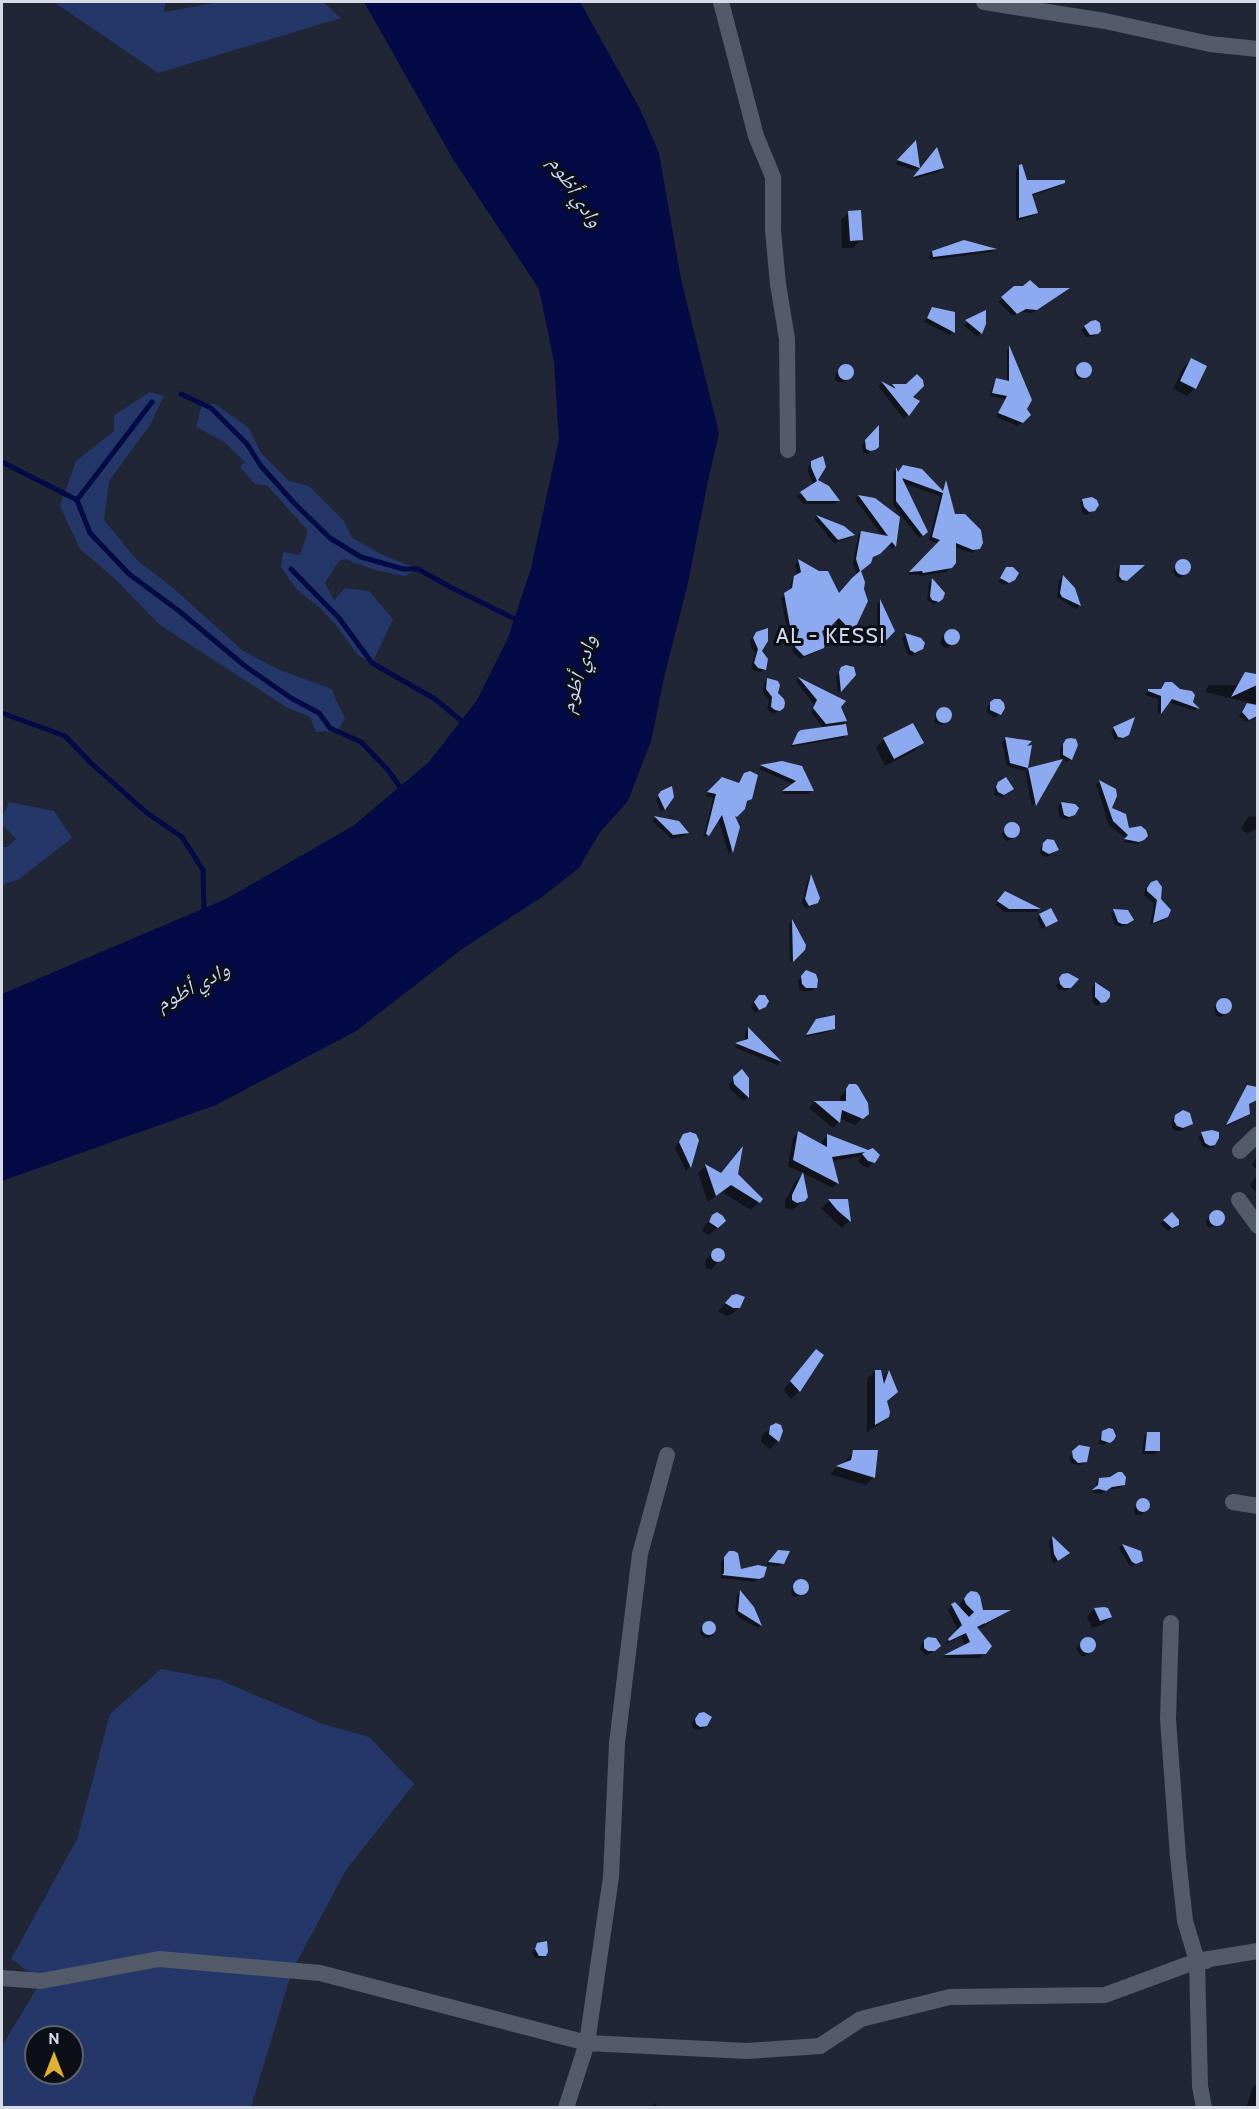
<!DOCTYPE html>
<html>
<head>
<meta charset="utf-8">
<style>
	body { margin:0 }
	#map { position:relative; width:1259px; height:2109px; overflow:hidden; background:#202635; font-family:Cabin,sans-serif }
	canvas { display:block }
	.frame { position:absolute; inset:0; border:3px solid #d7dbe5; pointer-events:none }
	.north { position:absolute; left:24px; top:2025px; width:60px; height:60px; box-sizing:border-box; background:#0d0f16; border:2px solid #5e6169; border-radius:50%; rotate:0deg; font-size:16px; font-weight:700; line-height:24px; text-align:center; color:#d7dbe5 }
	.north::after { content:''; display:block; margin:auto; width:21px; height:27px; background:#dfb034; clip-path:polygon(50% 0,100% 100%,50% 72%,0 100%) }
</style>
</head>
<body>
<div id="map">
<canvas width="1259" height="2109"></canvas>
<div class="frame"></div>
<div class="north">N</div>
</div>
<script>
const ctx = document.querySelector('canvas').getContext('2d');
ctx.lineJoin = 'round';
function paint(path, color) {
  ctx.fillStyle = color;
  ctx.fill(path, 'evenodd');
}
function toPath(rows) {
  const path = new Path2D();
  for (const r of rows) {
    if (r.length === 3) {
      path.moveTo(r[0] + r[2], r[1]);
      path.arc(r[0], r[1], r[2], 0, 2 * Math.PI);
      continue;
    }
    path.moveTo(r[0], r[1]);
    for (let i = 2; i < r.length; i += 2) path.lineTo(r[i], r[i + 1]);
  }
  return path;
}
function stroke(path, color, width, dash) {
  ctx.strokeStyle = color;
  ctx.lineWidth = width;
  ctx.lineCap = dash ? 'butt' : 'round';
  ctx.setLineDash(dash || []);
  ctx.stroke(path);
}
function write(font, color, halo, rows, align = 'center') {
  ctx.font = font + ' Cabin,"Noto Naskh Arabic",sans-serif';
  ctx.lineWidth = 6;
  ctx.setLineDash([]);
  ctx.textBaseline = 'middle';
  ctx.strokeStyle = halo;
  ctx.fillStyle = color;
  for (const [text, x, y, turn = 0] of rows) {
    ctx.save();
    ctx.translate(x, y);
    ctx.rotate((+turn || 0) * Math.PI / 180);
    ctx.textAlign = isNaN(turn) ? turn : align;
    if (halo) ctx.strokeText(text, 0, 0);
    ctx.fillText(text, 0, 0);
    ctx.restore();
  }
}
const green = toPath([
	[54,2,165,2,164,12,220,2,323,2,341,18,158,73],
	[150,392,164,396,150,425,109,481,104,520,137,560,172,587,242,650,277,669,332,689,335,698,345,718,338,731,316,732,310,717,286,707,160,625,114,578,80,549,60,506,76,461,114,431,114,415],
	[202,404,215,404,249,428,261,453,289,481,309,486,344,521,352,538,385,556,418,569,405,576,375,570,345,559,339,561,325,583,334,600,345,588,369,591,393,619,372,663,358,655,335,624,319,607,297,590,281,567,283,552,300,555,308,531,268,486,255,484,240,467,245,462,223,441,196,427],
	[9,802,54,811,72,838,19,879,2,885,2,847,7,847,16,839,2,824,2,817],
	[161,1669,220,1680,323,1724,369,1737,414,1784,346,1870,292,1971,251,2107,2,2107,2,2046,41,1981,11,1959,77,1839,110,1714],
	[36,2037,72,2037,72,2073,36,2073]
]);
const water = toPath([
	[364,2,580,2,640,109,659,153,681,279,719,433,707,485,688,583,664,677,651,741,628,801,600,832,579,868,542,897,462,949,356,1031,216,1105,2,1181,2,994,226,899,353,826,429,762,477,700,508,638,531,568,559,439,554,362,539,289,453,159]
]);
const shadow = toPath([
	[915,143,918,167,915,170,895,164],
	[934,153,943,168,939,172,913,179],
	[1020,166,1026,182,1064,182,1060,186,1031,196,1036,212,1033,216,1016,221,1016,170],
	[849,212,861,240,853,248,842,248,841,220],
	[964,242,995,250,992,252,930,260,929,256,932,252],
	[1015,288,1039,289,1065,291,1032,313,1021,312,1013,316,998,302],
	[933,308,953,332,950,335,924,322],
	[985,313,985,324,978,337,963,325],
	[1085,327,1098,332,1094,336,1086,337,1081,330],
	[1009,348,1030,400,1026,409,1029,415,1018,426,996,417,1005,399,990,396,993,384,996,380,1007,382,1007,350],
	[1191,360,1205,367,1195,388,1187,396,1173,389,1183,368],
	[1085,363,1091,369,1089,374,1085,378,1077,380,1073,372,1081,364],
	[845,366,849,367,852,371,850,376,844,382,838,382,835,379,836,373],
	[881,383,890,388,893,385,918,402,904,419,878,386],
	[878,428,877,447,867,454,863,452,862,445],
	[812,463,824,464,816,481,828,487,838,501,835,504,803,504,797,496,814,485,808,472,808,467],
	[895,469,898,474,942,492,945,483,953,515,977,549,972,553,954,547,954,563,946,572,920,576,919,574,908,575,939,544,929,540,940,496,902,483,923,536,919,538,893,505,893,472],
	[858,496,875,499,899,518,895,546,892,549,888,544,859,571,867,601,852,632,848,635,834,621,821,632,821,648,817,652,800,659,792,651,797,632,787,629,781,598,790,591,791,581,798,576,795,564,798,561,819,572,838,595,857,575,853,563,858,536,861,532,883,537,855,499],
	[1083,500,1095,509,1087,515,1083,514,1080,503],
	[816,517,843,527,852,535,849,538,834,543,814,519],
	[1182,561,1187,563,1188,570,1181,578,1176,577,1172,571],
	[1120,566,1142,566,1127,581,1121,583,1116,580,1117,570],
	[1007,568,1014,579,1005,585,998,582],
	[1062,577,1073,589,1079,606,1076,609,1057,597,1059,580],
	[932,580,942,598,934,604,927,600,929,583],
	[879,602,894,631,877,648,877,604],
	[951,631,954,632,958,639,948,648,945,648,940,644,942,637],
	[757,634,765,669,761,672,754,671,751,667,755,653,751,647,750,640],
	[905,635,920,640,922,649,918,653,911,656,907,654,902,638],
	[842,669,854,675,838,693,836,677],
	[1245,674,1254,675,1258,717,1245,722,1239,716,1247,702,1205,692,1209,685,1238,685],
	[767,679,782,708,773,714,767,709,769,701,763,693,764,683],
	[798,679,844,702,839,707,846,721,841,726,846,735,843,738,790,747,799,733,823,728,811,712,814,705,796,681],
	[1149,690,1191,702,1197,709,1195,711,1168,702,1158,715,1158,699,1145,695],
	[991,703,1003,707,996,718,987,713,987,707],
	[945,709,949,711,950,716,942,725,936,724,934,722,936,714],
	[912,725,922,743,914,751,885,766,876,748,883,740],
	[1114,728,1124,738,1115,740,1111,732],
	[1006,738,1023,748,1030,747,1026,772,1029,769,1060,761,1032,807,1025,769,1023,771,1007,766,1002,742],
	[1066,741,1071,759,1067,762,1060,759,1060,749],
	[782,762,812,791,809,794,781,794,793,784,759,769,761,767],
	[745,774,751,798,734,818,738,827,729,855,718,818,708,835,703,838,713,798,705,796,722,779,738,784],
	[1099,781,1115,790,1110,808,1128,830,1146,835,1138,844,1123,842,1126,839,1109,825,1096,784],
	[998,785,1012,789,1003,797,995,795,994,789],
	[662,792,673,797,661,812,656,800],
	[1061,803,1072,804,1077,808,1070,818,1063,819,1059,816,1058,807],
	[1249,816,1258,817,1258,828,1247,834,1241,828],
	[655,818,678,822,687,833,683,836,672,839,652,821],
	[1010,825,1015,825,1018,831,1012,839,1007,841,1003,838,1002,833],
	[1047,841,1058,849,1048,857,1042,856,1040,853,1040,848],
	[810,876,818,898,813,906,805,908,802,903,808,879],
	[1153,882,1167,916,1163,920,1150,925,1154,903,1144,895,1145,889],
	[1006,893,1038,909,1036,912,1005,912,995,905],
	[1114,911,1129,923,1121,927,1115,925,1111,914],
	[1040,915,1056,920,1042,929,1037,919],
	[791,922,804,943,804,949,790,963,789,924],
	[803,975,816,987,812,991,802,991,799,988,798,981],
	[1062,975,1077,979,1066,991,1058,989,1056,986],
	[1095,983,1107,999,1097,1006,1093,1003,1092,987],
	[756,1000,765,1006,755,1013,751,1006],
	[1223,1000,1228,1002,1230,1007,1222,1017,1216,1016,1214,1007],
	[816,1020,833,1029,829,1032,805,1037],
	[748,1029,780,1062,777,1065,734,1047,745,1041,745,1032],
	[742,1071,748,1079,748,1097,743,1101,730,1089,729,1084],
	[849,1086,867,1114,855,1125,839,1118,839,1122,833,1128,809,1108,814,1102,840,1102,840,1097],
	[1248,1086,1258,1088,1258,1100,1248,1105,1249,1114,1245,1117,1225,1127],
	[1176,1116,1191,1124,1181,1131,1176,1131,1172,1128,1172,1120],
	[798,1133,822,1146,822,1141,827,1136,868,1152,873,1162,868,1168,863,1166,858,1161,862,1156,831,1161,837,1183,833,1188,788,1166,793,1138],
	[1202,1134,1214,1144,1210,1148,1204,1148,1198,1137],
	[684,1135,698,1141,690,1167,686,1171,675,1148],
	[1258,1155,1258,1171,1252,1165],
	[705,1166,720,1174,736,1174,759,1202,751,1210,722,1192,708,1202,698,1173],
	[1258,1173,1258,1191,1256,1192,1250,1186],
	[802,1175,801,1202,793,1210,785,1208,785,1201,795,1182],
	[829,1201,847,1201,849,1221,842,1228,821,1208],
	[1216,1212,1222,1214,1222,1221,1211,1228,1207,1226,1206,1221,1209,1217],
	[1172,1214,1177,1224,1168,1231,1160,1224],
	[713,1216,724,1221,709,1235,702,1231,705,1225],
	[718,1249,723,1252,724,1255,711,1270,706,1268,705,1260],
	[733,1296,741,1306,732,1314,727,1316,718,1311],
	[822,1356,798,1392,791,1399,784,1390,808,1359],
	[875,1371,881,1379,888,1372,886,1402,887,1416,879,1425,867,1432,867,1379],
	[771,1427,782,1431,778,1441,770,1449,761,1442,762,1436],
	[1105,1431,1113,1439,1103,1445,1098,1444,1101,1435],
	[1147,1433,1159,1450,1155,1454,1142,1454,1144,1437],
	[1075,1450,1086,1461,1082,1465,1072,1464,1069,1458],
	[854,1452,874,1477,866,1485,830,1474,837,1467,845,1464,846,1460],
	[1100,1480,1123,1484,1120,1488,1107,1490,1101,1494,1092,1492,1096,1489,1096,1483],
	[1140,1500,1149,1502,1149,1507,1141,1515,1135,1515,1134,1509],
	[1052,1538,1068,1553,1054,1564,1051,1558,1049,1541],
	[1122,1545,1140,1552,1141,1561,1137,1564,1130,1566,1119,1548],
	[730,1552,740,1571,760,1578,754,1582,721,1578,721,1562],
	[774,1555,783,1563,779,1566,766,1565],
	[797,1581,805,1582,807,1588,801,1595,795,1597,792,1596,791,1591],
	[740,1592,753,1608,761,1625,758,1628,738,1617,735,1612,737,1595],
	[967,1595,982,1611,1008,1611,981,1628,976,1628,984,1653,980,1658,942,1658,965,1646,961,1636,944,1645,958,1631,948,1610,952,1605,963,1613,960,1604],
	[1104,1608,1110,1617,1102,1625,1092,1628,1087,1617,1094,1609],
	[707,1631,7],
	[1092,1638,1094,1642,1093,1649,1085,1656,1081,1656,1076,1648,1085,1639],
	[925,1641,939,1645,930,1654,926,1655,920,1650,921,1645],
	[700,1714,708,1723,700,1730,694,1729,692,1726,692,1722],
	[538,1945,544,1955,541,1958,535,1958,532,1953],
	[1258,2083,1258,2108,1246,2108,1253,2087],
	[656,2103,657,2108,649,2108]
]);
const stream = toPath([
	[181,394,211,408,247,444,261,466,295,504,330,538,361,557,403,569,418,569,452,588,519,621],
	[2,462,77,500,90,533,129,574,179,611,245,666,291,698,319,713,330,728,361,742,388,770,403,791],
	[77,500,152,402],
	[291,569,339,618,372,663,435,699,464,723],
	[2,713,65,736,92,764,147,813,182,837,203,870,204,908,206,915]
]);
const building = toPath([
	[916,140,920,168,897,160],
	[937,147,944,168,913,177],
	[1022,164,1027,180,1065,180,1065,183,1032,194,1038,213,1019,218,1019,165],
	[861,210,863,240,850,241,848,211],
	[964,240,997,249,933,257,932,251],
	[1030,280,1039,288,1070,288,1037,310,1026,309,1017,314,1001,297,1014,286,1023,286],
	[932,307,955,312,955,333,927,318],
	[986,310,986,324,982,334,965,320],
	[1091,321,1096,320,1100,323,1101,331,1098,334,1090,335,1084,326],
	[1009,345,1032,400,1027,409,1031,415,1023,423,998,413,1007,396,992,393,996,378,1009,381],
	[1191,358,1207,366,1196,389,1180,381],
	[1084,370,8],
	[846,372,8],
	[917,374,923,380,924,386,913,397,920,401,909,416,881,381,896,389,892,384,906,384],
	[879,425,879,447,875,450,870,451,866,449,865,440],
	[823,456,826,467,818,480,829,486,840,501,807,501,800,492,817,481,811,467,811,461],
	[903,465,922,469,943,491,946,480,955,514,965,514,981,530,983,543,980,549,973,550,956,543,956,563,952,568,923,573,922,571,909,572,940,540,932,537,943,493,902,478,928,532,923,536,896,501,896,467,898,472],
	[858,495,875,498,900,517,896,547,892,542,880,554,873,557,871,563,861,571,865,582,864,589,868,601,853,633,839,618,831,626,822,631,825,642,824,648,804,656,795,647,799,629,790,626,784,593,792,588,794,576,801,572,798,559,819,571,828,571,839,593,852,578,860,571,856,559,861,531,888,536],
	[1092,497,1097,500,1099,505,1095,511,1089,512,1084,507,1082,499],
	[816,515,844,526,855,535,838,540],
	[1183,567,8],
	[1120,565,1145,565,1127,581,1122,580,1119,576],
	[1006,567,1013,567,1019,573,1015,580,1009,583,1000,578],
	[1063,575,1075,588,1081,606,1062,597,1060,593],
	[932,578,945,593,943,599,939,602,932,600,930,596],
	[880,599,895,631,880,647],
	[768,628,768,641,762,651,768,659,766,670,758,668,754,663,758,649,753,638,756,632],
	[952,637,8],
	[905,633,921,638,925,643,923,649,915,653,910,650],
	[846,665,854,667,856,675,841,692,839,672,841,667],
	[1245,672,1256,674,1257,685,1231,697],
	[798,677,846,701,841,707,847,721,826,724,813,708,817,700],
	[767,678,778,681,780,685,778,693,784,699,785,703,784,708,780,711,775,710,771,707,772,697,766,689],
	[1165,682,1172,682,1180,689,1192,691,1195,695,1193,702,1200,709,1172,699,1161,714,1161,696,1148,691,1148,689,1161,689],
	[994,699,1000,699,1004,703,1005,708,1001,715,990,710,990,702],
	[1247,703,1257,705,1257,716,1249,720,1242,712],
	[944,715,8],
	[1135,717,1129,735,1123,738,1118,737,1113,727],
	[913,723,924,743,894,759,883,738],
	[846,724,848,735,792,745,798,732,801,730],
	[1005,737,1032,741,1027,746,1032,745,1028,768,1010,763],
	[1071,738,1076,739,1078,745,1072,760,1063,755,1063,744,1066,739],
	[1063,759,1036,806,1028,768],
	[782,761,802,766,814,791,782,791,796,781,760,765],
	[750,771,758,775,752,799,747,801,745,809,737,817,735,816,740,827,733,853,722,815,709,836,706,834,716,794,707,792,722,777,739,783,744,773],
	[1006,777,1014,789,1004,795,998,792,996,787,998,782],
	[1099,780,1116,789,1117,796,1112,808,1126,814,1129,828,1141,826,1146,830,1148,836,1144,840,1139,842,1124,839,1128,835,1113,821],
	[672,786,674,797,665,810,658,795,661,791],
	[1061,802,1075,804,1079,808,1075,815,1069,817,1064,815],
	[654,816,679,821,689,833,673,835],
	[1012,830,8],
	[1047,839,1054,840,1059,850,1049,854,1045,852,1042,850,1043,843],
	[811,874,820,898,818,903,809,906,805,899],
	[1157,880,1162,887,1161,899,1171,910,1168,917,1153,923,1157,900,1147,891,1147,888,1151,882],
	[1005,891,1041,909,1009,909,997,901],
	[1051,908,1058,921,1046,927,1039,914],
	[1113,909,1128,910,1134,920,1127,924,1122,924,1118,922],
	[792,919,806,945,805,950,793,962],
	[806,970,816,974,818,980,817,988,806,988,802,984,801,976],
	[1068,973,1079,979,1071,988,1064,988,1060,984,1059,978,1062,974],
	[1095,982,1110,992,1110,997,1106,1002,1101,1003,1095,997],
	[759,995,765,995,769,1001,766,1007,759,1010,754,1002],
	[1224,1006,8],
	[835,1015,835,1029,806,1035,816,1019],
	[748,1027,782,1062,735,1043,748,1039],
	[742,1069,749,1078,749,1098,734,1084,733,1077],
	[849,1084,856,1084,858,1086,868,1103,869,1114,863,1119,842,1110,840,1123,814,1101,846,1101,846,1089],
	[1247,1085,1257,1087,1257,1100,1249,1104,1250,1114,1226,1125],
	[1183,1110,1190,1113,1193,1124,1183,1128,1177,1126,1174,1121,1175,1115],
	[1212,1130,1219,1132,1219,1138,1215,1145,1210,1146,1205,1143,1201,1132],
	[798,1131,827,1147,827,1134,868,1150,873,1148,880,1155,875,1163,868,1161,862,1154,865,1152,832,1157,839,1184,793,1160],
	[690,1132,696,1134,699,1140,691,1168,679,1142,683,1134],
	[743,1146,738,1174,763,1199,760,1203,731,1185,716,1196,705,1164,721,1173],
	[803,1172,808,1197,805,1201,797,1203,792,1200,792,1195],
	[828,1199,848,1199,851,1222,837,1210],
	[1217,1218,8],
	[717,1212,723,1216,726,1221,718,1228,709,1222,712,1215],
	[1172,1212,1179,1220,1179,1225,1172,1228,1163,1220],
	[718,1255,7],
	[737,1294,745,1297,740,1308,733,1308,725,1303,732,1295],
	[816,1349,824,1355,800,1392,790,1381],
	[875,1370,881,1370,884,1384,889,1370,898,1392,887,1401,890,1412,889,1417,875,1425],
	[776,1423,781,1425,783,1431,779,1442,769,1434,770,1426],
	[1109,1428,1113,1429,1116,1436,1114,1440,1110,1443,1101,1440,1102,1431],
	[1147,1432,1160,1432,1160,1451,1145,1451],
	[1079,1445,1090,1447,1087,1462,1078,1463,1073,1458,1072,1451],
	[853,1450,878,1450,875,1478,836,1466,851,1460],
	[1118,1472,1122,1472,1126,1477,1125,1485,1112,1487,1106,1491,1099,1489,1092,1490,1098,1485,1099,1478,1110,1477],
	[1143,1505,7],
	[1052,1536,1070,1553,1058,1561,1054,1554],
	[1122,1544,1141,1551,1143,1561,1136,1564,1132,1562],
	[778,1550,790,1551,784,1564,768,1562],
	[729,1551,734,1551,738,1553,741,1569,758,1565,767,1567,764,1577,759,1579,722,1575,724,1573,724,1557],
	[801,1587,8],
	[740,1590,754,1607,762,1626,738,1611],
	[971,1591,977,1592,980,1596,983,1610,1011,1610,986,1623,986,1624,985,1623,977,1627,992,1646,986,1654,944,1655,970,1642,966,1633,949,1641,948,1639,962,1625,951,1604,955,1602,969,1617,974,1612,966,1604,964,1599,967,1594],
	[1104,1607,1108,1608,1112,1617,1100,1621,1094,1608],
	[709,1628,7],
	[1088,1645,8],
	[928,1637,936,1638,941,1646,935,1651,928,1651,924,1648,924,1640],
	[704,1712,712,1717,707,1726,700,1727,696,1724,695,1719,699,1713],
	[547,1941,548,1952,546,1956,539,1956,535,1949,537,1943]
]);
const minor = toPath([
	[721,2,756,136,773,177,773,231,778,284,787,339,788,450],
	[984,2,1105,21,1210,44,1258,49],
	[1240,1151,1258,1134],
	[1239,1200,1258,1226],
	[1233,1502,1258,1506],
	[1171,1623,1168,1719,1178,1857,1185,1921,1197,1961,1206,1961],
	[1197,1961,1200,2086,1204,2108],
	[2,1978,41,1981,159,1959,320,1973,587,2043,747,2051,820,2046,861,2019,950,1997,1105,1995,1197,1961,1258,1951],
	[566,2108,587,2043,611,1877,617,1743,640,1554,667,1455]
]);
const waterNames = [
	["وادي أظوم",575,192,57],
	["وادي أظوم",579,674,-73],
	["وادي أظوم",193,987,-28]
];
const neighbourhoodNames = [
	["AL - KESSI",831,637]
];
paint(green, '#253769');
paint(water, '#030a45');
paint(shadow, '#0007');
stroke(stream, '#030a45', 5);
paint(building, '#8daaf1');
stroke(minor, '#535b6b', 16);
write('italic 21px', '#c8d8fe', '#0d0f16', waterNames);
ctx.letterSpacing = '1.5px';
write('21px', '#d0d8ec', '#0d0f16', neighbourhoodNames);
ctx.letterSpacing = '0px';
</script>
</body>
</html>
